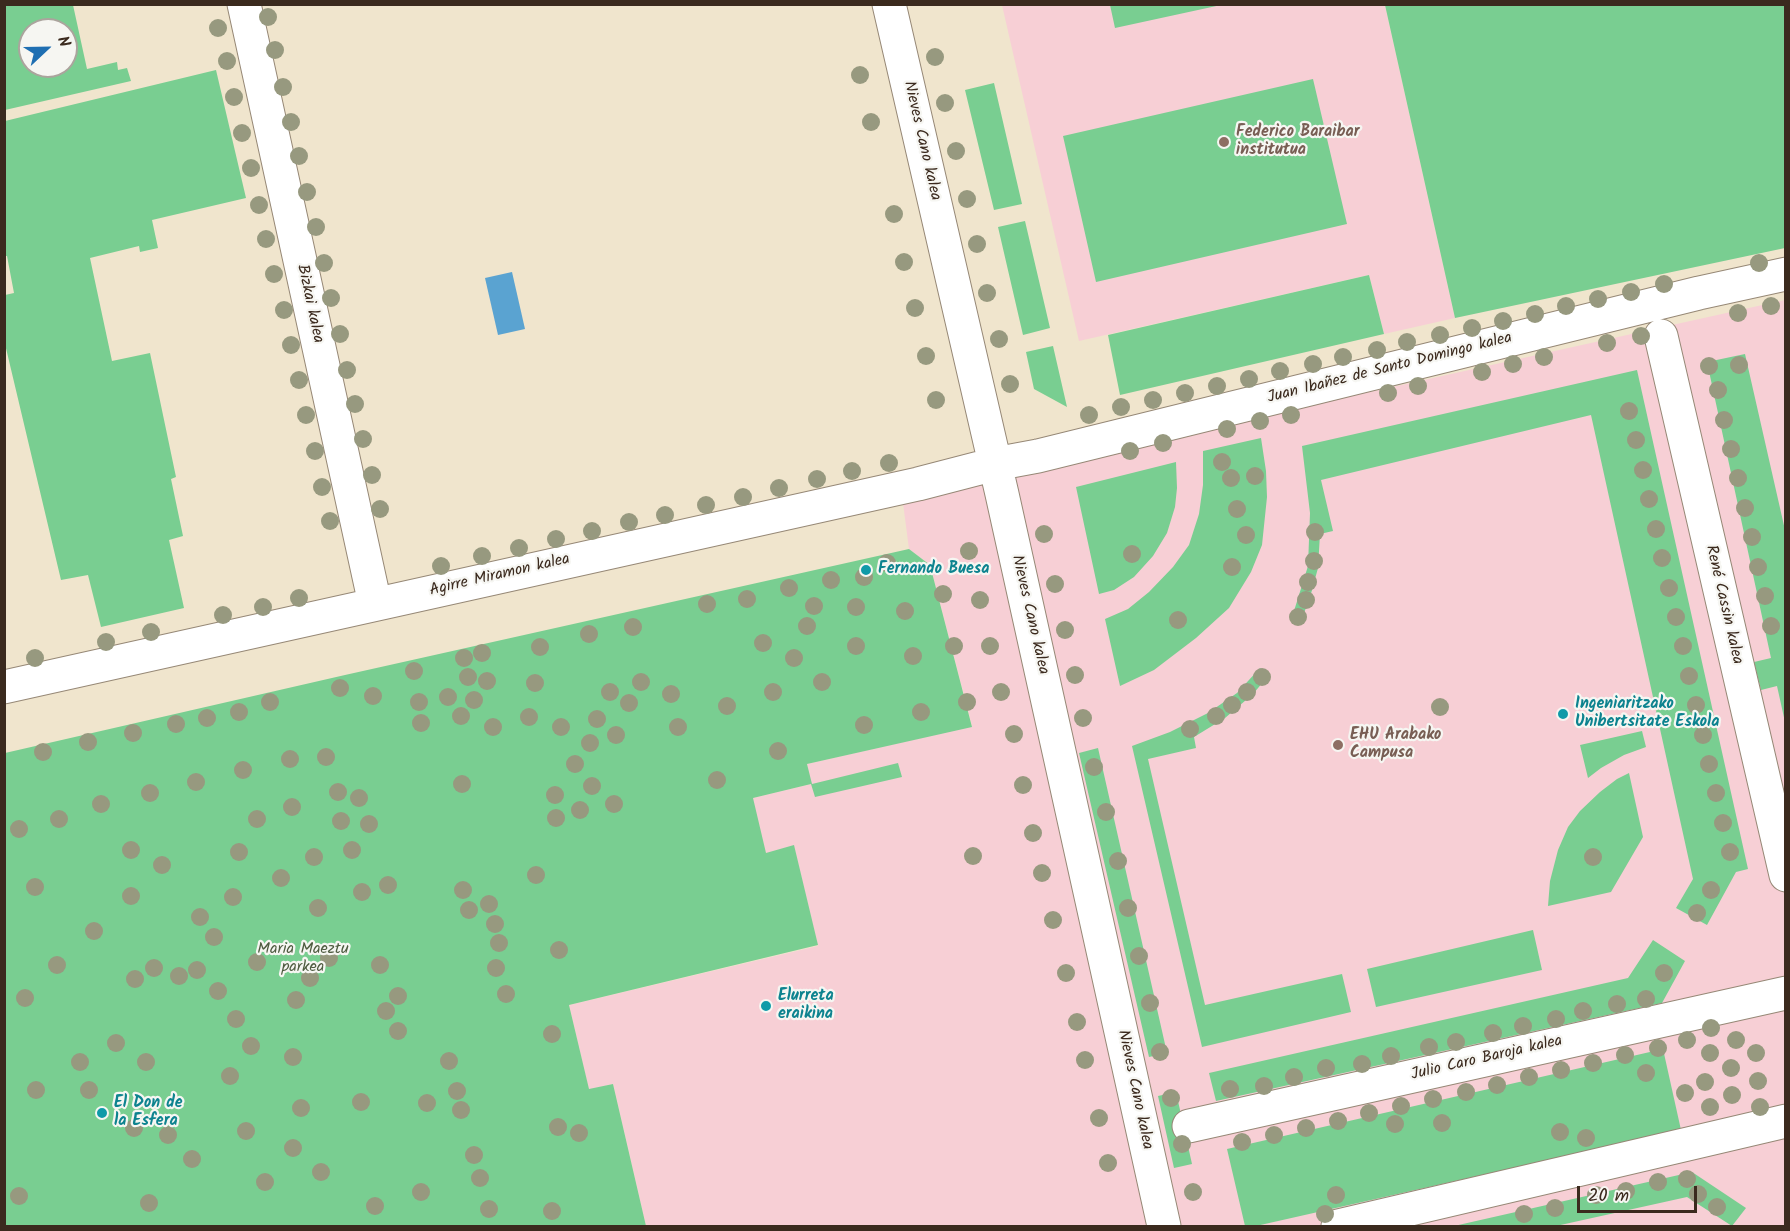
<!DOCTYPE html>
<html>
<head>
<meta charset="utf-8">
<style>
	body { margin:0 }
	#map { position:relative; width:1790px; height:1231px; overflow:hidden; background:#f0e5cd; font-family:Kalam,sans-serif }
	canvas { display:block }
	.frame { position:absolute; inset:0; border:6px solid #3b2a1e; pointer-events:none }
	.north { position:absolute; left:18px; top:18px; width:60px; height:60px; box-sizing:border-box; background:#f6f6f2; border:2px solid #aba49d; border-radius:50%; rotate:68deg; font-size:16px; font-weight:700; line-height:24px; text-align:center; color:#3b2a1e }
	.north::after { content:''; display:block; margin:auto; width:21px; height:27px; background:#1f6fb2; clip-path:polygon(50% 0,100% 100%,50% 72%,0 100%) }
	.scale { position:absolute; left:1577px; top:1186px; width:120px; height:27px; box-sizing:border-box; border:3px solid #3b2a1e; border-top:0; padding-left:8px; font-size:18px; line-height:21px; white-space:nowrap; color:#3b2a1e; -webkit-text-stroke:4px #f6f6f2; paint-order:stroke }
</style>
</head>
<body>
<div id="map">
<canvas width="1790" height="1231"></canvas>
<div class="frame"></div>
<div class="north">N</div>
<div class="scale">20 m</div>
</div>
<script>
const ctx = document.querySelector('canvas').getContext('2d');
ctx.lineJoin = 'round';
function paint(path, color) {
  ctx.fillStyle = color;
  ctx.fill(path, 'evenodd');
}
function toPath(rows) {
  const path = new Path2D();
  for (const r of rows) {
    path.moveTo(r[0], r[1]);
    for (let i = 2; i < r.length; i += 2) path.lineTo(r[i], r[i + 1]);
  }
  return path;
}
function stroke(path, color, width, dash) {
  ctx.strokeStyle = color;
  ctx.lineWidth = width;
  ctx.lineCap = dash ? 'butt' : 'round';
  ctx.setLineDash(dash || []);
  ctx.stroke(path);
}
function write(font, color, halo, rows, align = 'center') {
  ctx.font = font + ' Kalam,sans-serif';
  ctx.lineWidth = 4.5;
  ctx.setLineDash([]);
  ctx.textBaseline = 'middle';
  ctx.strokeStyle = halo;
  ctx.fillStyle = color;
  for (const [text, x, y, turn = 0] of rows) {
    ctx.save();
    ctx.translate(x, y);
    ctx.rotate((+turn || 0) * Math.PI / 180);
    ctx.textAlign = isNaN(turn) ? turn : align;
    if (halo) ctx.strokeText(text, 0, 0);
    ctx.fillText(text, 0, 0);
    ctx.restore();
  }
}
const built = toPath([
	[1002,5,1385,5,1455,318,1384,334,1369,275,1079,341],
	[1785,300,1785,1226,646,1226,613,1084,589,1090,569,1005,818,946,794,846,766,854,752,798,811,784,807,764,972,726,930,565,909,549,903,503,1090,454]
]);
const green = toPath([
	[4,5,73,5,87,69,117,62,118,70,127,68,131,81,5,110],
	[30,30,66,30,66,66,30,66],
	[1110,5,1110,4,1221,5,1115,28],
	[1385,5,1785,5,1785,248,1455,318],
	[216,70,246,198,152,220,158,248,140,252,139,246,90,258,112,361,150,353,176,477,171,479,183,536,169,540,184,608,101,627,88,575,61,580,5,344,5,295,14,293,7,256,5,256,5,121],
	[1313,79,1347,224,1096,282,1063,136],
	[994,83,1022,204,994,210,965,90],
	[1025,221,1050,328,1023,335,998,227],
	[1369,275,1384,334,1120,395,1108,335],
	[1053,346,1067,407,1034,389,1026,352],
	[1745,354,1785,530,1785,722,1777,686,1761,690,1754,662,1771,658,1707,362],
	[1637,370,1748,869,1736,872,1707,925,1676,908,1693,879,1591,415,1321,480,1333,531,1320,534,1318,568,1309,601,1303,615,1294,611,1308,566,1310,513,1302,446],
	[1261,438,1266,471,1267,497,1262,545,1251,572,1229,608,1196,638,1154,670,1120,686,1105,619,1128,609,1149,592,1173,567,1189,545,1199,514,1203,485,1203,451],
	[1176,462,1177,488,1175,507,1167,533,1153,556,1134,577,1114,590,1099,594,1076,487],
	[909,549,930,565,972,727,807,764,812,784,898,763,902,777,815,797,811,784,753,798,766,853,794,845,818,945,569,1005,589,1089,613,1084,646,1226,5,1226,5,753,345,675],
	[1260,668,1269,675,1253,694,1225,718,1194,737,1196,748,1148,759,1205,1005,1342,974,1351,1012,1202,1047,1132,746,1170,732,1208,713,1237,693],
	[1642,731,1646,747,1624,755,1601,768,1588,778,1580,745],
	[1098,748,1167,1053,1149,1057,1079,753],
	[1629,773,1643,837,1611,892,1548,906,1550,881,1558,850,1568,827,1580,811,1600,792,1617,779],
	[1533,930,1542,970,1376,1007,1367,969],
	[1653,940,1685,961,1662,1003,1216,1101,1209,1073,1628,978],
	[1663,1049,1681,1130,1256,1226,1245,1226,1227,1149],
	[1176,1092,1192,1164,1174,1168,1158,1096],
	[1692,1172,1746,1208,1732,1226,1687,1197,1556,1226,1454,1226]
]);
const water = toPath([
	[512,272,525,329,498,335,485,278]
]);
const street = toPath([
	[244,4,375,604],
	[889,4,1002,494,1164,1226],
	[1661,336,1786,875],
	[4,687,918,484,995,464,1038,456,1699,293,1786,274],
	[1189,1126,1786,993],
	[1338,1226,1786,1121]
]);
const trees = [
	[268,17],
	[218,28],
	[275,50],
	[935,57],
	[227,61],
	[860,75],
	[283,87],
	[234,97],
	[945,103],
	[291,122],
	[871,122],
	[242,133],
	[956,151],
	[299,156],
	[251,168],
	[307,192],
	[967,199],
	[259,205],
	[894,214],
	[316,227],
	[266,239],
	[977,244],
	[904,262],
	[324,263],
	[1759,263],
	[274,274],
	[1664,284],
	[1631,292],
	[987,293],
	[331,298],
	[1598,299],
	[1566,306],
	[1771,306],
	[915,308],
	[284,310],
	[1738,313],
	[1535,314],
	[1503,321],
	[1472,328],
	[340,334],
	[1440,335],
	[1641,336],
	[999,339],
	[1407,342],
	[1607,343],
	[291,345],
	[1377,350],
	[926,356],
	[1343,357],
	[1544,357],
	[1313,364],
	[1513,364],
	[1739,365],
	[1709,366],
	[347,370],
	[1280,371],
	[1482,372],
	[1249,379],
	[299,380],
	[1010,384],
	[1217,386],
	[1418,386],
	[1718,390],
	[1185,393],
	[1388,393],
	[936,400],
	[1153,400],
	[355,404],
	[1121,407],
	[1629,411],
	[306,415],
	[1089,415],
	[1291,415],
	[1724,420],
	[1260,421],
	[1227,429],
	[363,439],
	[1636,440],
	[1163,443],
	[1731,449],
	[315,451],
	[1130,451],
	[1222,462],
	[889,463],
	[1643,470],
	[852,471],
	[372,475],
	[1255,476],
	[1231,478],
	[1738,478],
	[817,479],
	[322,487],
	[779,488],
	[743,497],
	[1649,499],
	[706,505],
	[1745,508],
	[380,509],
	[1237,509],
	[665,515],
	[330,521],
	[629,522],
	[1656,529],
	[592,531],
	[1315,532],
	[1044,534],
	[1246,535],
	[1752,537],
	[556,539],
	[519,548],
	[969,551],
	[1132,554],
	[482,556],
	[1662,558],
	[1314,561],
	[887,563],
	[441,566],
	[1232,567],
	[1758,567],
	[864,577],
	[831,580],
	[1308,582],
	[1055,584],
	[789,588],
	[1669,588],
	[943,594],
	[1765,596],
	[299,598],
	[747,599],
	[980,600],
	[1306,600],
	[707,604],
	[814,606],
	[263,607],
	[856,607],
	[905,611],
	[223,615],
	[1298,617],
	[1676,617],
	[1178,620],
	[807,626],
	[1771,626],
	[633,627],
	[1065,630],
	[151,632],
	[589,634],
	[106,642],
	[763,643],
	[856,646],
	[954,646],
	[990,646],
	[1683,646],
	[540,647],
	[482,653],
	[913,656],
	[35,658],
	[464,658],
	[794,658],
	[414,671],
	[1075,675],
	[1689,676],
	[468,677],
	[1262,677],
	[487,681],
	[641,682],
	[822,682],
	[535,683],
	[340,688],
	[610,692],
	[773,692],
	[1001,692],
	[1247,692],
	[671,694],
	[373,696],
	[448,697],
	[474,700],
	[270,702],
	[419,702],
	[967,702],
	[629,703],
	[1232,705],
	[1696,705],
	[727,706],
	[1440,707],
	[239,712],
	[921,712],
	[461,716],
	[1216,716],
	[529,717],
	[207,718],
	[1083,718],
	[597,719],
	[421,723],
	[176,724],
	[864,725],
	[493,727],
	[561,727],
	[678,727],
	[1190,729],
	[133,733],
	[1014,734],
	[616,735],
	[1703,735],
	[88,742],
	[590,743],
	[778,751],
	[43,752],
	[326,757],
	[290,759],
	[575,764],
	[1709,764],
	[1094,767],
	[243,770],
	[717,780],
	[196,782],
	[462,784],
	[1023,785],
	[592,786],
	[338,792],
	[150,793],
	[1716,793],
	[555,795],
	[359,798],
	[101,804],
	[614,804],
	[292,807],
	[580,810],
	[1106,812],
	[556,818],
	[59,819],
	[257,819],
	[341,821],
	[1723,823],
	[369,824],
	[19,829],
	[1033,833],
	[131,850],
	[352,850],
	[239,852],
	[1730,852],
	[973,856],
	[314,857],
	[1593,857],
	[1118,861],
	[162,865],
	[1042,873],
	[536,875],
	[281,878],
	[388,885],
	[35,887],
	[463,890],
	[1711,890],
	[362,892],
	[131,896],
	[233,897],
	[489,904],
	[318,908],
	[1128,908],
	[469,910],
	[1697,913],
	[200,917],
	[1053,920],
	[495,924],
	[94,931],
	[214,937],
	[499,943],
	[559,950],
	[1139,956],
	[329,958],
	[257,962],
	[57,965],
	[380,965],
	[154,968],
	[496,968],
	[197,970],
	[1066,973],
	[1664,973],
	[179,976],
	[310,978],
	[135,979],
	[218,991],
	[506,994],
	[398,996],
	[25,998],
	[1646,999],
	[296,1000],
	[1150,1003],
	[1617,1004],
	[386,1011],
	[1583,1011],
	[236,1019],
	[1556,1019],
	[1077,1022],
	[1523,1026],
	[1711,1028],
	[398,1031],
	[1493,1033],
	[552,1034],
	[1687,1040],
	[1736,1040],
	[1456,1042],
	[116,1043],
	[251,1046],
	[1429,1047],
	[1658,1048],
	[1160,1052],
	[1710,1053],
	[1756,1053],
	[1625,1055],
	[1391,1056],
	[293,1057],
	[1085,1060],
	[449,1061],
	[80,1062],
	[146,1062],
	[1593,1063],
	[1362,1064],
	[1326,1068],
	[1731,1068],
	[1561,1070],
	[1646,1073],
	[230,1076],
	[1294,1077],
	[1529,1077],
	[1758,1081],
	[1705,1082],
	[1497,1085],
	[1264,1086],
	[1230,1089],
	[36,1090],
	[89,1090],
	[457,1091],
	[1466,1092],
	[1685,1093],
	[1732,1095],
	[1171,1098],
	[1433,1099],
	[361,1102],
	[427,1103],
	[1401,1106],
	[1710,1107],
	[1760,1107],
	[301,1108],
	[461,1110],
	[1369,1113],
	[1099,1118],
	[1338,1121],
	[1442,1123],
	[1395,1124],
	[558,1127],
	[134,1128],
	[1306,1128],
	[246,1131],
	[1560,1132],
	[579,1133],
	[168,1135],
	[1274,1135],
	[1586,1138],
	[1242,1142],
	[1182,1144],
	[293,1148],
	[474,1155],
	[192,1159],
	[1108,1163],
	[321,1172],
	[480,1178],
	[1687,1179],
	[265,1182],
	[1658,1182],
	[1626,1191],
	[421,1192],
	[1193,1192],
	[1698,1194],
	[1336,1195],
	[1596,1195],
	[19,1196],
	[149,1203],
	[375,1206],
	[1717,1207],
	[1555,1208],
	[489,1209],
	[552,1211],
	[1325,1214],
	[1524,1214]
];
const markers = [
	[1224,142,6,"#8d6e63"],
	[866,570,6,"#0f9aa8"],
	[1563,714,6,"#0f9aa8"],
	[1338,745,6,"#8d6e63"],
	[766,1006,6,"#0f9aa8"],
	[102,1113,6,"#0f9aa8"]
];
const educationNames = [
	["Federico Baraibar",1236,133],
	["institutua",1236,151],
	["EHU Arabako",1350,736],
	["Campusa",1350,754]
];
const streetNames = [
	["Nieves Cano kalea",921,141,77],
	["Bizkai kalea",309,304,78],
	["Juan Ibañez de Santo Domingo kalea",1390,369,-14],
	["Agirre Miramon kalea",500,576,-13],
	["René Cassin kalea",1723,605,77],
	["Nieves Cano kalea",1029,615,77],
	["Julio Caro Baroja kalea",1487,1059,-13],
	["Nieves Cano kalea",1134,1090,78]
];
const cultureNames = [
	["Fernando Buesa",878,570],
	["Ingeniaritzako",1575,705],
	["Unibertsitate Eskola",1575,723],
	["Elurreta",778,997],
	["eraikina",778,1015],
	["El Don de",114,1104],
	["la Esfera",114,1122]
];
const parkNames = [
	["Maria Maeztu",303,950],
	["parkea",303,968]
];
paint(built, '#f7cfd5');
paint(green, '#79ce91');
paint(water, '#5aa3d1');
stroke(street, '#968876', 35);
stroke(street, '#fff', 33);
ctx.fillStyle = '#97997f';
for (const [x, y] of trees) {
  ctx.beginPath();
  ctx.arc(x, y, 9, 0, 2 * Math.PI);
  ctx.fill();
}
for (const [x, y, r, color] of markers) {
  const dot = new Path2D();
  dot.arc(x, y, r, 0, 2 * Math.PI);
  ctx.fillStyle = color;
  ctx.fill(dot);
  stroke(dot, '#f6f6f2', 2);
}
write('bold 16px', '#785e54', '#f6f6f2', educationNames, 'left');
write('16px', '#3b2a1e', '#f6f6f2', streetNames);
write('bold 16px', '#0d838f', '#f6f6f2', cultureNames, 'left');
write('16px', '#4e5b40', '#f6f6f2', parkNames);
</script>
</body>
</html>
